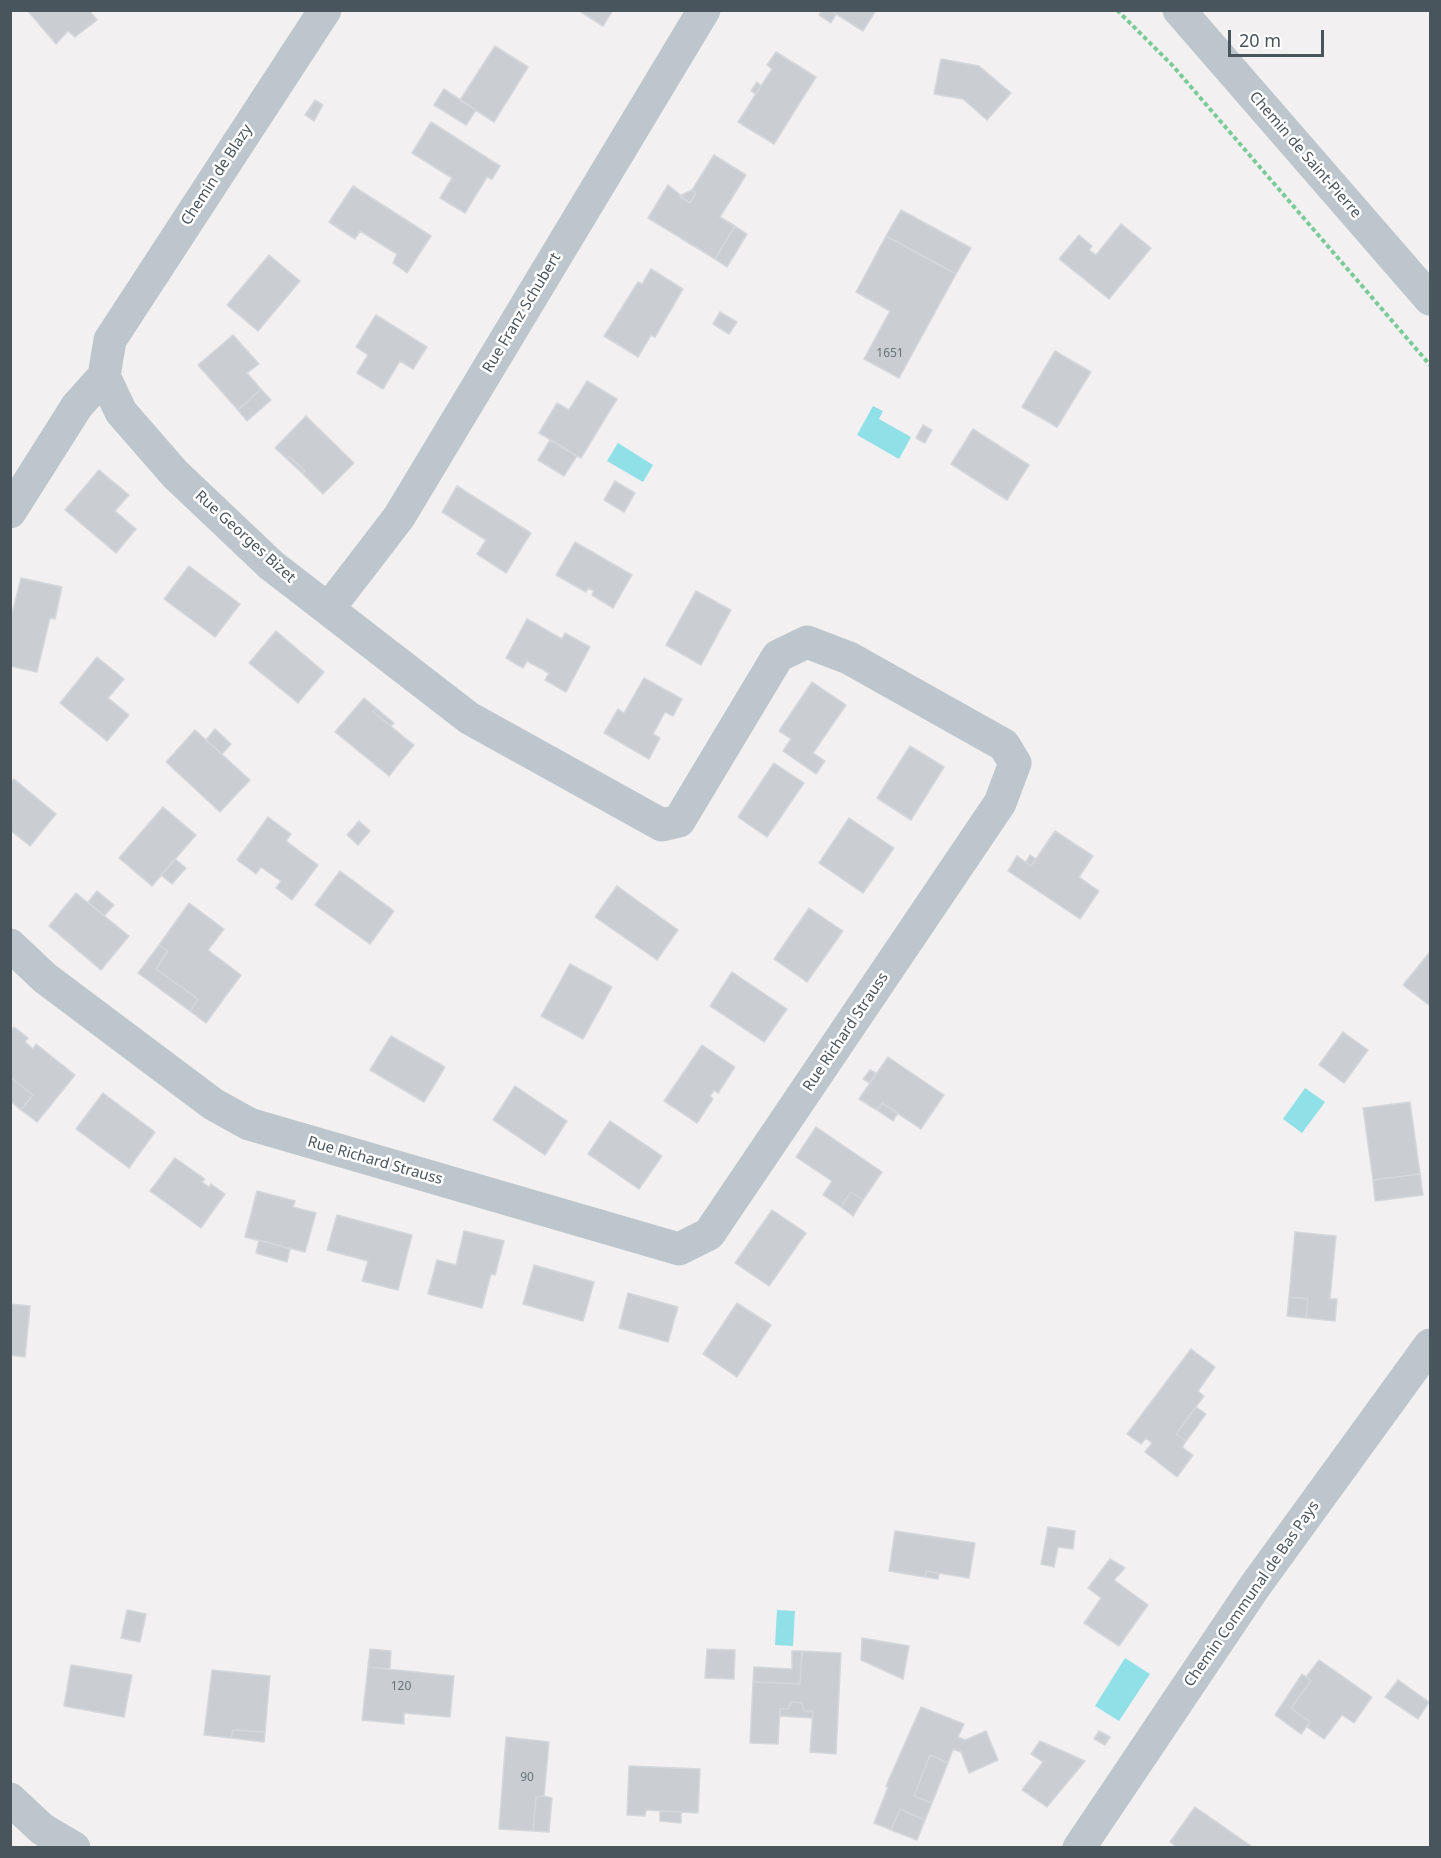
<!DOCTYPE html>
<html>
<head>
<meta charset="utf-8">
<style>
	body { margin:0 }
	#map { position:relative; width:1441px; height:1858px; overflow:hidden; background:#f2f0f0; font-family:"Noto Sans",sans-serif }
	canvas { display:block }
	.frame { position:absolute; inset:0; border:12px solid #49555c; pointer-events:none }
	.scale { position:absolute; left:1228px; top:30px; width:96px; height:27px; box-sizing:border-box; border:3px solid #49555c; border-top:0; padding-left:8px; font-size:18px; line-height:21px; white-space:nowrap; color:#49555c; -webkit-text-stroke:4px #fff; paint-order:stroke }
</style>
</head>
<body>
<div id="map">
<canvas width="1441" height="1858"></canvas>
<div class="frame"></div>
<div class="scale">20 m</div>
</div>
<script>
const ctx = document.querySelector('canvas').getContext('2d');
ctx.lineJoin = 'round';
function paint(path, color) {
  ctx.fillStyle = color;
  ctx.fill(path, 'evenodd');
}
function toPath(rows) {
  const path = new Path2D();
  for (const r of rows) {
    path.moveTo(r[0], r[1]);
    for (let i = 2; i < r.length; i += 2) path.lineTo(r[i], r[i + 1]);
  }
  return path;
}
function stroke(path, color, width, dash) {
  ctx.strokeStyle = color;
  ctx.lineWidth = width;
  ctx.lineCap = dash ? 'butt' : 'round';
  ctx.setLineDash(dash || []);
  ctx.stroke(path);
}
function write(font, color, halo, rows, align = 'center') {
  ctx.font = font + ' "Noto Sans",sans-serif';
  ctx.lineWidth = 5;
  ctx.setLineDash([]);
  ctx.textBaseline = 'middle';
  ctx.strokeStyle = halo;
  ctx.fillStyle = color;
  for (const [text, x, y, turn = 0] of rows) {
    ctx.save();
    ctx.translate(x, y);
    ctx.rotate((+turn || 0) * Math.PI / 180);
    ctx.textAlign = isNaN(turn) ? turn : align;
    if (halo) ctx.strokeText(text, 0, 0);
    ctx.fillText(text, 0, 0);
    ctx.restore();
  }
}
const water = toPath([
	[873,406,883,411,879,419,911,437,899,459,857,435],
	[618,443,653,465,643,482,607,461],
	[1305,1088,1325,1102,1302,1133,1283,1119],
	[777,1610,795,1611,793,1646,775,1645],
	[1125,1658,1150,1674,1119,1721,1095,1706]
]);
const building = toPath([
	[27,10,89,10,97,20,75,37,68,31,56,44,27,10],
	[578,10,613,10,603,26,578,10],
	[822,10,830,10,836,14,831,23,819,15,822,10],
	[830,10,876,10,863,31,830,10],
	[495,46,528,67,494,122,460,100,495,46],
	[776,52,816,77,774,144,738,122,772,69,767,65,776,52],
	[941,59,979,66,1011,93,987,120,963,99,934,94,941,59],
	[757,82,761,86,756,94,751,91,757,82],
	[444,89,476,110,466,125,434,105,444,89],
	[315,100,323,105,314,121,305,115,315,100],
	[431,122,500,166,492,179,487,177,465,213,440,198,452,178,412,153,431,122],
	[714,155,746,175,720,217,735,226,715,259,648,218,668,185,690,203,696,193,692,190,714,155],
	[353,186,431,236,407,273,393,263,397,254,360,231,355,239,329,222,353,186],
	[692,190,696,193,690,203,679,196,692,190],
	[901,210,971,248,956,274,886,236,901,210],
	[1121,224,1151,248,1109,299,1059,259,1079,235,1092,246,1089,250,1096,255,1121,224],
	[735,226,747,234,727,267,715,259,735,226],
	[886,236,956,274,899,378,864,359,890,311,856,292,886,236],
	[269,255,300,281,258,331,227,305,269,255],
	[651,269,683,289,655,337,651,335,638,357,604,336,638,282,642,284,651,269],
	[720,312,737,322,729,334,713,324,720,312],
	[376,315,427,347,413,369,400,361,383,389,357,373,368,355,356,347,376,315],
	[233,335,259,364,247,373,261,389,238,410,198,365,233,335],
	[1055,351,1091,372,1057,427,1022,407,1055,351],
	[587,381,617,399,581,458,539,433,557,403,569,410,587,381],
	[261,389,271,400,247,421,238,410,261,389],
	[306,416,354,463,323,494,302,473,305,471,289,456,287,459,275,448,306,416],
	[923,425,932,430,925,443,916,438,923,425],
	[973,429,1029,465,1007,500,951,464,973,429],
	[550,440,577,456,564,476,538,460,550,440],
	[289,456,305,471,302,473,287,459,289,456],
	[99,470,129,495,115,511,136,529,116,553,65,510,99,470],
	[615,481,635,493,624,512,604,500,615,481],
	[457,486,531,533,506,573,477,554,486,540,442,512,457,486],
	[575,542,632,575,613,608,592,595,594,591,588,588,586,592,556,575,575,542],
	[189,566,240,604,215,637,164,599,189,566],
	[21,578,62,587,55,619,50,618,37,672,10,666,10,622,21,578],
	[696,591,731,610,701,665,666,645,696,591],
	[527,619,562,639,565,633,590,647,566,692,545,680,549,673,527,661,523,668,506,658,527,619],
	[276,631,324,672,298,703,249,663,276,631],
	[97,657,124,679,108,698,129,715,107,741,60,703,97,657],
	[644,678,682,699,673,716,665,712,653,734,660,738,649,759,604,733,618,709,624,713,644,678],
	[812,682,846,705,813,753,825,761,816,774,783,751,791,739,779,731,812,682],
	[364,698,376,708,373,712,414,745,389,776,335,732,364,698],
	[376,708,394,723,391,726,373,712,376,708],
	[215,729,231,744,222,754,206,740,215,729],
	[195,730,250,780,220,812,166,762,195,730],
	[910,746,944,767,911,820,877,798,910,746],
	[774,763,804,783,767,837,738,817,774,763],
	[14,779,56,814,30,846,10,830,10,783,14,779],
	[163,807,196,835,152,886,119,858,163,807],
	[268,817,291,834,286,841,318,865,292,900,276,888,281,881,261,867,256,874,237,860,268,817],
	[849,818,894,848,863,893,819,863,849,818],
	[359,821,370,831,358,845,347,835,359,821],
	[1055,831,1093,856,1079,877,1099,891,1080,919,1008,871,1017,856,1031,866,1055,831],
	[1030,855,1036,859,1031,866,1026,862,1030,855],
	[175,859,186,868,172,884,161,875,175,859],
	[340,871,394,911,370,944,315,905,340,871],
	[617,886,678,930,657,960,595,917,617,886],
	[97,891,114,905,104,916,88,902,97,891],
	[76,893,129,936,101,970,49,926,76,893],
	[189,903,224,929,208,950,241,975,206,1023,190,1011,198,999,156,969,168,951,159,945,189,903],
	[809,908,843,931,807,982,774,959,809,908],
	[159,945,168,951,156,969,198,999,190,1011,138,973,159,945],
	[1430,952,1430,1006,1403,985,1430,952],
	[570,964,612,987,583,1039,541,1016,570,964],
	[732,972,787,1009,764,1042,710,1006,732,972],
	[14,1027,28,1038,25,1042,33,1049,36,1044,75,1075,37,1122,21,1110,33,1095,10,1077,10,1032,14,1027],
	[1343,1032,1368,1050,1344,1083,1319,1065,1343,1032],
	[391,1036,445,1067,424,1102,370,1070,391,1036],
	[702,1045,735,1067,718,1093,714,1090,710,1096,713,1099,697,1123,664,1101,702,1045],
	[888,1057,944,1095,921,1129,882,1103,877,1110,859,1099,888,1057],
	[870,1070,876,1073,870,1083,863,1079,870,1070],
	[10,1077,33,1095,21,1110,10,1101,10,1077],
	[515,1086,567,1121,545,1155,493,1120,515,1086],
	[103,1093,155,1132,129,1168,76,1129,103,1093],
	[1410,1102,1420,1174,1373,1180,1363,1108,1410,1102],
	[882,1103,898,1113,893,1121,877,1110,882,1103],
	[610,1121,662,1156,639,1189,588,1154,610,1121],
	[816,1127,882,1172,863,1200,851,1192,841,1207,823,1195,832,1181,796,1157,816,1127],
	[175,1158,205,1179,202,1182,209,1187,211,1184,225,1194,201,1228,150,1191,175,1158],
	[1420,1174,1423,1195,1375,1201,1373,1180,1420,1174],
	[257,1191,295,1201,293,1207,316,1213,305,1252,245,1237,257,1191],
	[851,1192,863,1200,853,1216,841,1207,851,1192],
	[772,1210,806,1233,769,1286,735,1263,772,1210],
	[337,1215,412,1235,398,1290,362,1281,368,1261,327,1250,337,1215],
	[464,1231,504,1241,495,1275,491,1274,482,1308,428,1294,437,1260,456,1265,464,1231],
	[1295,1232,1336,1236,1330,1299,1337,1299,1335,1321,1306,1318,1308,1299,1289,1297,1295,1232],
	[259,1240,290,1249,287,1262,256,1253,259,1240],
	[534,1265,594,1282,583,1321,523,1304,534,1265],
	[628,1293,678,1307,668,1342,619,1328,628,1293],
	[1289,1297,1308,1299,1306,1318,1287,1316,1289,1297],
	[737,1303,771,1325,737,1377,703,1354,737,1303],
	[10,1304,30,1306,25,1357,10,1355,10,1304],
	[1191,1349,1215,1367,1198,1391,1204,1396,1176,1434,1186,1441,1182,1447,1193,1455,1177,1477,1145,1452,1152,1443,1146,1438,1141,1444,1127,1434,1191,1349],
	[1196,1407,1206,1414,1186,1441,1176,1434,1196,1407],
	[1048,1527,1075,1531,1073,1549,1058,1547,1054,1567,1041,1564,1048,1527],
	[895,1531,975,1543,969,1578,926,1571,925,1577,889,1571,895,1531],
	[1110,1559,1125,1568,1114,1580,1148,1605,1119,1646,1084,1623,1101,1598,1088,1588,1110,1559],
	[926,1571,939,1573,938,1579,925,1577,926,1571],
	[127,1610,146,1614,140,1642,121,1638,127,1610],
	[862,1638,909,1646,903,1679,861,1660,862,1638],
	[370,1649,391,1651,390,1669,368,1667,370,1649],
	[707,1649,735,1650,734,1679,705,1678,707,1649],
	[792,1651,802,1651,800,1684,753,1682,754,1667,792,1669,792,1651],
	[802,1651,841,1653,836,1754,810,1752,813,1711,804,1711,802,1703,791,1702,788,1709,780,1709,778,1744,750,1743,753,1682,800,1684,802,1651],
	[1319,1660,1372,1697,1354,1723,1342,1715,1324,1739,1307,1727,1310,1722,1291,1708,1311,1681,1306,1677,1319,1660],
	[71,1665,132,1675,124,1717,64,1706,71,1665],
	[368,1667,454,1676,450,1717,404,1713,404,1724,362,1720,368,1667],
	[212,1670,270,1676,265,1732,233,1730,231,1738,204,1735,212,1670],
	[1302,1674,1311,1681,1291,1708,1310,1722,1301,1734,1275,1715,1302,1674],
	[1398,1680,1429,1702,1418,1719,1385,1697,1398,1680],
	[791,1702,802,1703,804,1711,813,1711,812,1718,780,1716,780,1709,788,1709,791,1702],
	[921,1707,964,1724,958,1737,965,1740,986,1731,998,1760,969,1773,961,1752,953,1749,948,1763,930,1755,914,1796,932,1803,925,1820,900,1809,891,1830,874,1823,888,1787,886,1786,921,1707],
	[233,1730,265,1732,264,1742,231,1738,233,1730],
	[1099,1731,1110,1737,1105,1745,1094,1739,1099,1731],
	[506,1737,549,1742,544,1796,536,1797,533,1831,499,1829,506,1737],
	[1040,1741,1085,1761,1047,1807,1022,1790,1043,1762,1031,1754,1040,1741],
	[930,1755,948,1763,932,1803,914,1796,930,1755],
	[629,1766,700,1769,698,1813,646,1810,645,1816,627,1815,629,1766],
	[544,1796,552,1798,549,1832,533,1831,536,1797,544,1796],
	[1195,1807,1254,1848,1178,1848,1170,1842,1195,1807],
	[900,1809,925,1820,917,1840,891,1830,900,1809],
	[660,1811,681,1812,681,1823,660,1821,660,1811]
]);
const path = toPath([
	[1117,10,1173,66,1430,365]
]);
const street = toPath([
	[1179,10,1430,299],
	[10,512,77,406,104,376],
	[329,608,399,517,704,10],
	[10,945,45,978,213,1104,249,1124,679,1249,709,1234,1000,803,1015,763,1004,745,849,658,807,642,778,656,679,821,662,825,469,718,271,565,175,474,121,412,104,376,110,340,325,10],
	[10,1799,42,1829,74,1848],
	[1079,1848,1255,1586,1430,1345]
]);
const numberNames = [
	["1651",890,354],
	["120",401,1687],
	["90",527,1778]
];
const streetNames = [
	["Chemin de Saint-Pierre",1305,155,49],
	["Chemin de Blazy",217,175,-57],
	["Rue Franz Schubert",522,313,-59],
	["Rue Georges Bizet",245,537,42],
	["Rue Richard Strauss",846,1032,-56],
	["Rue Richard Strauss",375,1161,16],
	["Chemin Communal de Bas Pays",1252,1594,-55]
];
paint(water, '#90e0e8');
paint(building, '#caced2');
stroke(building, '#d4d7db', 1.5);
stroke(path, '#7aca9a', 4, [4.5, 3]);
stroke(street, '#bcc6cc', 33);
write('12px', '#69737a', null, numberNames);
write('15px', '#49555c', '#fff', streetNames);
</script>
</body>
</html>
